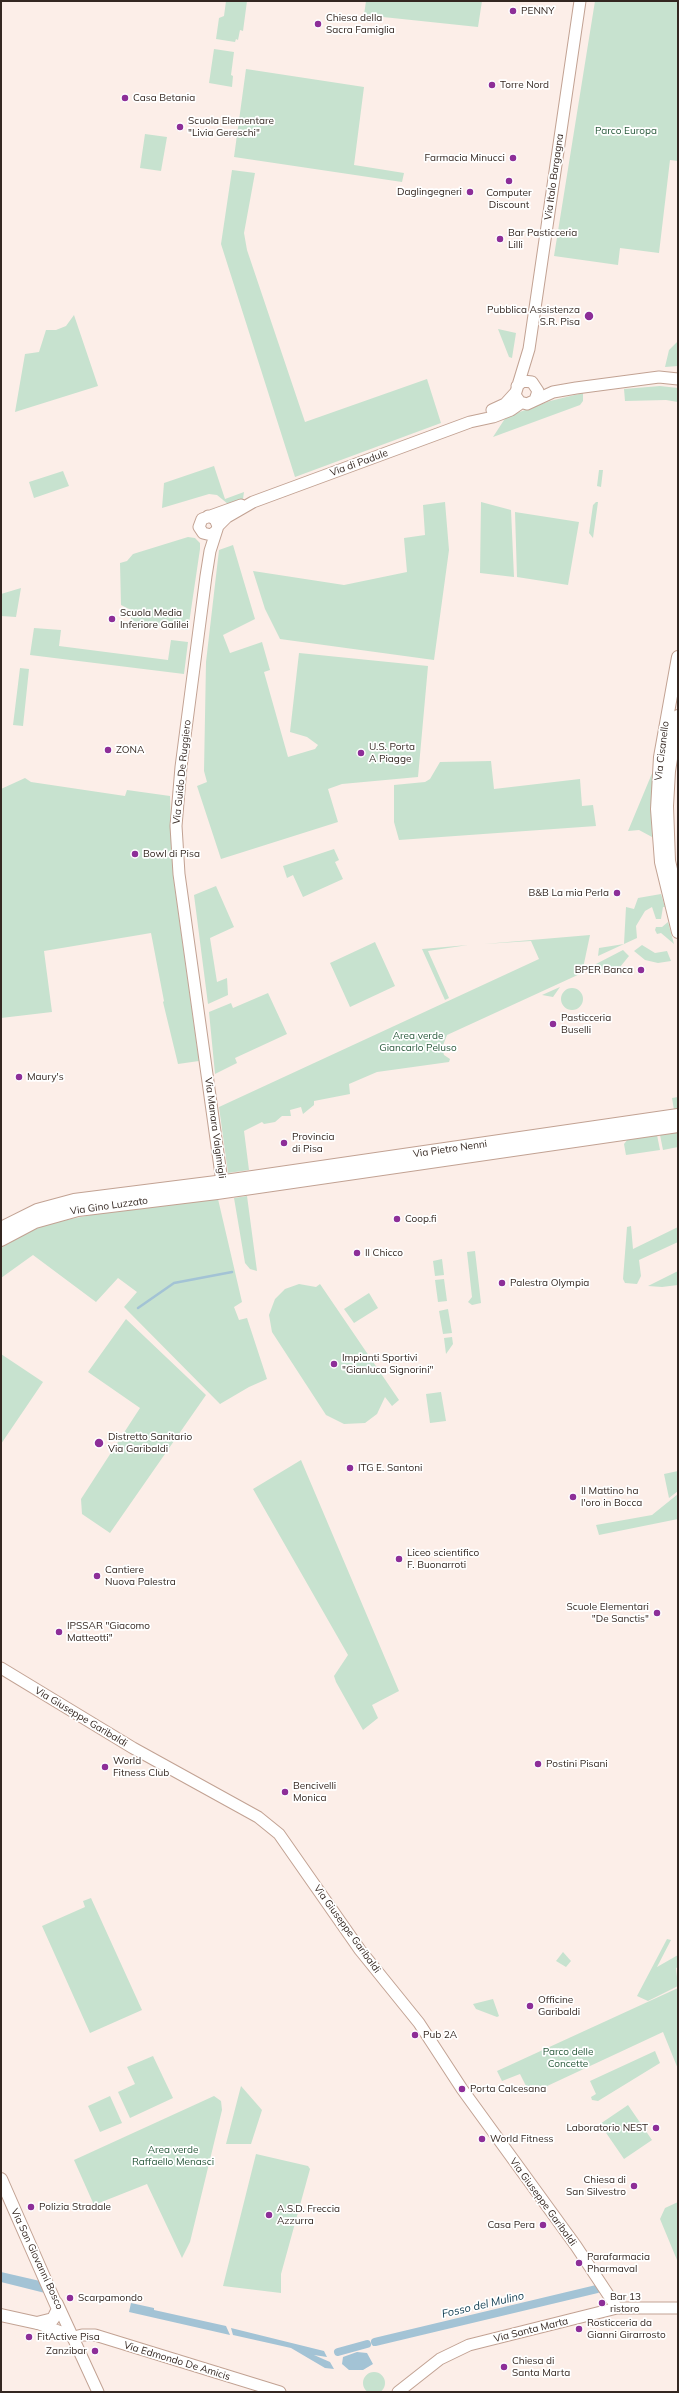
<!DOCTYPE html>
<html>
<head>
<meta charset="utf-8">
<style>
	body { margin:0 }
	#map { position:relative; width:679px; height:2393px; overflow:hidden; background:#fceee8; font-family:Mulish,sans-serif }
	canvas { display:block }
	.frame { position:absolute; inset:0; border:2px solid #342721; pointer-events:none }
</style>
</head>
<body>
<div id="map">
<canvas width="679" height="2393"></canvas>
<div class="frame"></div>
</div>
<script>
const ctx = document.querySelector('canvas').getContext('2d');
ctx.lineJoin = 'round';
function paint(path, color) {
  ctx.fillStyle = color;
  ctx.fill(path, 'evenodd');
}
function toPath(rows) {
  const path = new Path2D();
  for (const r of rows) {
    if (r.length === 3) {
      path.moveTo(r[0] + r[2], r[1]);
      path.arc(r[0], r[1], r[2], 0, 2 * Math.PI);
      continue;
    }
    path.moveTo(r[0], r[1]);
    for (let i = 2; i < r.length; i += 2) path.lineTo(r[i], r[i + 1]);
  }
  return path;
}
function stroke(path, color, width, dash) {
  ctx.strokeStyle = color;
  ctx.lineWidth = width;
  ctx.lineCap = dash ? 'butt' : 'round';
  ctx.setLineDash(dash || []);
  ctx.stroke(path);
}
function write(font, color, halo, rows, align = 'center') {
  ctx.font = font + ' Mulish,sans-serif';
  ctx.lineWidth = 3.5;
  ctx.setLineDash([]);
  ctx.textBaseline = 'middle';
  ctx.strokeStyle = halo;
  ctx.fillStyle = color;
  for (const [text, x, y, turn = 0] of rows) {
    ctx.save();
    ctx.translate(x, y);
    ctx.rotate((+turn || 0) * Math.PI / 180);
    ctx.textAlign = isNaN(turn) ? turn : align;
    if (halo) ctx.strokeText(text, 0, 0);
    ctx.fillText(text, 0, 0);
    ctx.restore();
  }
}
const green = toPath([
	[226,1,247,1,243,31,240,30,238,40,236,39,235,42,216,39,219,18,224,16],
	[366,1,482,1,478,27,364,15],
	[595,1,678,1,678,161,670,160,659,253,620,248,618,265,554,256],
	[214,49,234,52,231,75,233,76,232,87,209,83],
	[246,69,364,87,354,165,404,173,402,182,234,157],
	[145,134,167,137,161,171,140,168],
	[232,170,255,173,244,233,247,250,305,422,427,379,441,423,295,477,221,244],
	[74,315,98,386,15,412,25,354,39,352,46,330,56,330,66,326],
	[498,329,516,333,512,358,509,357],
	[678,341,678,366,665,367,669,350],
	[660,386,678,388,678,402,666,400,625,401,624,389],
	[583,393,583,401,580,405,493,437,506,417,550,401],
	[214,466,225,499,244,492,243,499,228,504,217,495,209,494,162,508,164,483],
	[599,470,603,470,601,487,597,486],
	[63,471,69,486,34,498,29,482],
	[445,502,449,550,434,660,280,639,265,609,253,571,344,585,407,572,404,538,425,535,423,505],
	[481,502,511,510,514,577,480,573],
	[596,502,598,502,593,538,589,533,593,505],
	[515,512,579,522,568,585,517,577],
	[188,537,195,538,200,543,200,549,188,630,131,622,131,610,121,605,120,563,127,561,133,554],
	[233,545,255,619,223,635,230,653,262,642,270,670,264,672,288,757,315,749,318,745,307,737,290,732,299,653,428,666,418,777,342,784,328,789,338,822,221,859,197,786,207,782,204,771,206,662,219,550],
	[21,588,16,617,1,616,1,594],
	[34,628,61,630,59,646,168,660,171,640,188,642,184,674,30,655],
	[20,668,29,669,23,726,13,725],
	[491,761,494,789,580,779,582,806,593,805,596,826,399,840,394,822,394,785,425,782,430,779,440,762],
	[653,771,651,803,652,837,639,830,628,831],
	[25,778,31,782,125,796,127,790,170,796,173,875,199,1061,178,1064,163,1002,164,1001,151,933,44,951,52,1012,1,1018,1,789],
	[334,849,339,860,335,862,343,879,303,897,293,875,287,878,283,866],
	[216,886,234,927,210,938,217,982,227,978,228,995,208,1004,194,895],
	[661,894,665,907,663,907,661,919,656,919,652,907,645,911,636,926,637,938,598,956,599,948,624,944,626,907,634,909,638,898],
	[668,922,674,944,661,933,657,934,655,930,656,927,662,927],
	[590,935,582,973,447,1035,442,1048,444,1055,450,1059,449,1062,377,1072,349,1084,350,1094,314,1101,314,1105,303,1114,301,1107,290,1110,291,1116,282,1116,275,1122,264,1124,262,1122,244,1131,249,1170,228,1173,219,1107,539,959,531,941,484,944],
	[375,942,395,986,350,1007,330,963],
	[468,945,428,951,449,998,445,1000,422,949],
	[642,945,655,953,667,951,671,961,658,963,645,960,634,951],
	[623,950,629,956,616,972,595,968,596,964],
	[560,987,553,997,542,995],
	[572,999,11],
	[268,993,287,1034,235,1058,237,1063,215,1074,209,1012,231,1003,233,1008],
	[678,1097,678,1109,674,1110,672,1098],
	[678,1132,678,1147,663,1150,660,1135],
	[657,1135,660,1150,626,1155,624,1144,628,1139],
	[247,1196,257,1271,250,1269,245,1263,234,1198],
	[218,1199,242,1302,234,1307,239,1320,247,1318,267,1379,249,1387,220,1404,124,1307,137,1292,118,1278,96,1302,33,1255,1,1278,1,1248,28,1232,51,1223,101,1213],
	[631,1226,633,1249,678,1227,678,1242,639,1260,641,1276,637,1284,625,1283,623,1279,627,1227],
	[475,1251,481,1303,472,1305,468,1302,472,1297,467,1252],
	[442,1259,444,1275,435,1276,433,1261],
	[678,1271,678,1285,662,1287,648,1286],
	[444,1279,447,1301,438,1302,435,1280],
	[299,1284,316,1287,320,1284,399,1400,392,1406,385,1397,377,1414,365,1423,344,1424,326,1415,272,1332,269,1315,275,1299,285,1289],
	[369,1293,378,1308,354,1323,344,1309],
	[448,1309,452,1333,443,1334,439,1311],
	[126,1319,206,1395,110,1533,82,1514,81,1499,140,1408,88,1372],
	[452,1337,453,1344,446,1354,444,1338],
	[1,1354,43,1382,1,1444],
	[441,1392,446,1421,430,1423,426,1394],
	[301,1460,399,1691,372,1705,378,1718,363,1730,336,1682,334,1676,348,1655,253,1489],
	[678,1471,678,1491,669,1498,664,1474],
	[678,1494,678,1519,599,1535,596,1525,652,1515],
	[91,1898,142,2010,90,2033,42,1926,85,1907,83,1901],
	[667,1939,671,1940,657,1967,678,1955,678,1967,676,1968,678,1986,648,2001,637,1996],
	[563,1952,571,1961,566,1967,556,1961],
	[678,1988,678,2069,663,2032,530,2094,520,2074,502,2081,497,2071],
	[493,1999,499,2016,497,2017,476,2009,473,2004],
	[655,2051,660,2063,598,2101,592,2100,591,2097,596,2094,590,2081],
	[153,2056,173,2098,130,2118,118,2092,135,2084,127,2067],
	[241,2086,262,2110,251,2144,226,2144],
	[110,2096,122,2123,100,2132,88,2106],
	[214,2096,221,2101,222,2110,190,2242,182,2258,147,2184,94,2205,74,2160],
	[628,2105,652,2140,624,2159,600,2124],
	[256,2154,308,2166,310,2169,281,2274,281,2293,223,2286],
	[678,2202,678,2260,677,2260,660,2219,665,2208],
	[374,2383,11]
]);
const water = toPath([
	[1,2272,40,2281,45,2293,1,2282],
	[131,2303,154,2308,154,2310,226,2326,230,2335,129,2312],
	[231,2328,324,2351,327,2357,314,2355,330,2362,334,2369,325,2368,291,2348,233,2335],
	[357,2352,367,2353,373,2364,363,2370,349,2370,342,2364,343,2357]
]);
const stream = toPath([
	[138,1308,174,1283,232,1272]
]);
const canal = toPath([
	[375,2342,597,2289],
	[338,2352,367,2344]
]);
const tertiary = toPath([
	[580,1,529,349,515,395,520,402,527,404,553,392,576,388,659,377,678,379],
	[517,386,523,381,532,382,538,391,535,400],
	[492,410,505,404,515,393],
	[208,516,215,519,218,526,210,551,206,576,181,767,176,826,179,874,223,1189],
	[218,526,227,517,253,502,470,422,493,417,511,410,521,403],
	[215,532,211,535,203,533,199,527,202,519,241,505],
	[1,1668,133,1748,258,1817,279,1834,360,1950,419,2023,462,2089,576,2246,617,2308],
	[57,2303,98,2392],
	[37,2323,74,2337],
	[74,2337,82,2335,95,2335,280,2392],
	[398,2392,440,2359,469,2345,617,2308,678,2308]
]);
const secondary = toPath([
	[678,657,660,757,657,809,661,862,678,932],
	[678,716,669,771,667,806,669,861,678,899],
	[1,1228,37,1210,74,1200,232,1180,678,1115],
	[1,1240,35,1222,78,1210,217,1193,678,1126],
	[1,2179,58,2309,53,2319,37,2323,1,2315]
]);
const markers = [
	[513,11,4,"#8d2e98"],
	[318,24,4,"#8d2e98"],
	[492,85,4,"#8d2e98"],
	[125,98,4,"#8d2e98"],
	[180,127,4,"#8d2e98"],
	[513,158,4,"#8d2e98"],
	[509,181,4,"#8d2e98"],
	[470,192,4,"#8d2e98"],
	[500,239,4,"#8d2e98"],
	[589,316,5,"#8d2e98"],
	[112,619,4,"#8d2e98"],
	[108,750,4,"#8d2e98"],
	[361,753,4,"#8d2e98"],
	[135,854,4,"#8d2e98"],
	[617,893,4,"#8d2e98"],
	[641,970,4,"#8d2e98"],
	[553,1024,4,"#8d2e98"],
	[19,1077,4,"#8d2e98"],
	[284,1143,4,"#8d2e98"],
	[397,1219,4,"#8d2e98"],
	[357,1253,4,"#8d2e98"],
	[502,1283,4,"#8d2e98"],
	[334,1364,4,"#8d2e98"],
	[99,1443,5,"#8d2e98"],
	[350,1468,4,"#8d2e98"],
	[573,1497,4,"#8d2e98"],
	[399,1559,4,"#8d2e98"],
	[97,1576,4,"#8d2e98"],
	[657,1613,4,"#8d2e98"],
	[59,1632,4,"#8d2e98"],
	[538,1764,4,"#8d2e98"],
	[105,1767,4,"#8d2e98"],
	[285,1792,4,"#8d2e98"],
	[530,2006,4,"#8d2e98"],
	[415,2035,4,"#8d2e98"],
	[462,2089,4,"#8d2e98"],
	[656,2128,4,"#8d2e98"],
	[482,2139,4,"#8d2e98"],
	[634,2186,4,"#8d2e98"],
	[31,2207,4,"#8d2e98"],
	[269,2215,4,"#8d2e98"],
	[543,2225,4,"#8d2e98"],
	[579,2263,4,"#8d2e98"],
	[70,2298,4,"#8d2e98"],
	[602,2303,4,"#8d2e98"],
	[579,2329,4,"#8d2e98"],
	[29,2337,4,"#8d2e98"],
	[95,2351,4,"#8d2e98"],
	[504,2367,4,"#8d2e98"]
];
const poiNames = [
	["PENNY",521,11],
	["Chiesa della",326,18],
	["Sacra Famiglia",326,30],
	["Torre Nord",500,85],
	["Casa Betania",133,98],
	["Scuola Elementare",188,121],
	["\"Livia Gereschi\"",188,133],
	["Farmacia Minucci",505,158,"right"],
	["Daglingegneri",462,192,"right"],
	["Computer",509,193,"center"],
	["Discount",509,205,"center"],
	["Bar Pasticceria",508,233],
	["Lilli",508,245],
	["Pubblica Assistenza",580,310,"right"],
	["S.R. Pisa",580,322,"right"],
	["Scuola Media",120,613],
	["Inferiore Galilei",120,625],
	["U.S. Porta",369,747],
	["A Piagge",369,759],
	["ZONA",116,750],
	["Bowl di Pisa",143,854],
	["B&B La mia Perla",609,893,"right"],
	["BPER Banca",633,970,"right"],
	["Pasticceria",561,1018],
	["Buselli",561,1030],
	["Maury's",27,1077],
	["Provincia",292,1137],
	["di Pisa",292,1149],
	["Coop.fi",405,1219],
	["Il Chicco",365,1253],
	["Palestra Olympia",510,1283],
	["Impianti Sportivi",342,1358],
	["\"Gianluca Signorini\"",342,1370],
	["Distretto Sanitario",108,1437],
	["Via Garibaldi",108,1449],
	["ITG E. Santoni",358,1468],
	["Il Mattino ha",581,1491],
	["l'oro in Bocca",581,1503],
	["Liceo scientifico",407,1553],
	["F. Buonarroti",407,1565],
	["Cantiere",105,1570],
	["Nuova Palestra",105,1582],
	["Scuole Elementari",649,1607,"right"],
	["\"De Sanctis\"",649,1619,"right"],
	["IPSSAR \"Giacomo",67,1626],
	["Matteotti\"",67,1638],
	["World",113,1761],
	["Fitness Club",113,1773],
	["Postini Pisani",546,1764],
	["Bencivelli",293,1786],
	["Monica",293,1798],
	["Officine",538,2000],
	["Garibaldi",538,2012],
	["Pub 2A",423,2035],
	["Porta Calcesana",470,2089],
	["Laboratorio NEST",648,2128,"right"],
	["World Fitness",490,2139],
	["Chiesa di",626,2180,"right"],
	["San Silvestro",626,2192,"right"],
	["Polizia Stradale",39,2207],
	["A.S.D. Freccia",277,2209],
	["Azzurra",277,2221],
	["Casa Pera",535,2225,"right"],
	["Parafarmacia",587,2257],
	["Pharmaval",587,2269],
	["Bar 13",610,2297],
	["ristoro",610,2309],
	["Scarpamondo",78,2298],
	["Rosticceria da",587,2323],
	["Gianni Girarrosto",587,2335],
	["FitActive Pisa",37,2337],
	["Zanzibar",87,2351,"right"],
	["Chiesa di",512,2361],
	["Santa Marta",512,2373]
];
const parkNames = [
	["Parco Europa",626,131],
	["Area verde",418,1036],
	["Giancarlo Peluso",418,1048],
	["Parco delle",568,2052],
	["Concette",568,2064],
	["Area verde",173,2150],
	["Raffaello Menasci",173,2162]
];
const streetNames = [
	["Via Italo Bargagna",554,177,-82],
	["Via di Padule",359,463,-20],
	["Via Cisanello",662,751,-83],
	["Via Guido De Ruggiero",182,772,-84],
	["Via Manara Valgimigli",215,1128,82],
	["Via Pietro Nenni",450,1149,-8],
	["Via Gino Luzzato",109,1206,-8],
	["Via Giuseppe Garibaldi",81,1717,31],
	["Via Giuseppe Garibaldi",347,1929,54],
	["Via Giuseppe Garibaldi",543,2202,54],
	["Via San Giovanni Bosco",37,2259,65],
	["Via Santa Marta",531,2330,-14],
	["Via Edmondo De Amicis",177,2361,17]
];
const waterNames = [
	["Fosso del Mulino",483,2305,-13]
];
paint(green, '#c7e2cf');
paint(water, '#a3c3d5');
stroke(stream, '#a3c3d5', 2.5);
stroke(canal, '#a3c3d5', 8);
stroke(tertiary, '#c2a293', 13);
stroke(secondary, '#c2a293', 14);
stroke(tertiary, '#fff', 11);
stroke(secondary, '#fff', 12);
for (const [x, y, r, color] of markers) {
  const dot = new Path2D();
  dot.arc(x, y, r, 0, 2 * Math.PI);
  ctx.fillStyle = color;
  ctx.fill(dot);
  stroke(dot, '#fff', 1.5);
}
write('10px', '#342721', '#fff', poiNames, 'left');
write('10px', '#265739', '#fff', parkNames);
write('10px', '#342721', '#fff', streetNames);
write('italic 11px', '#103c50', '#fff', waterNames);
</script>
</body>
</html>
